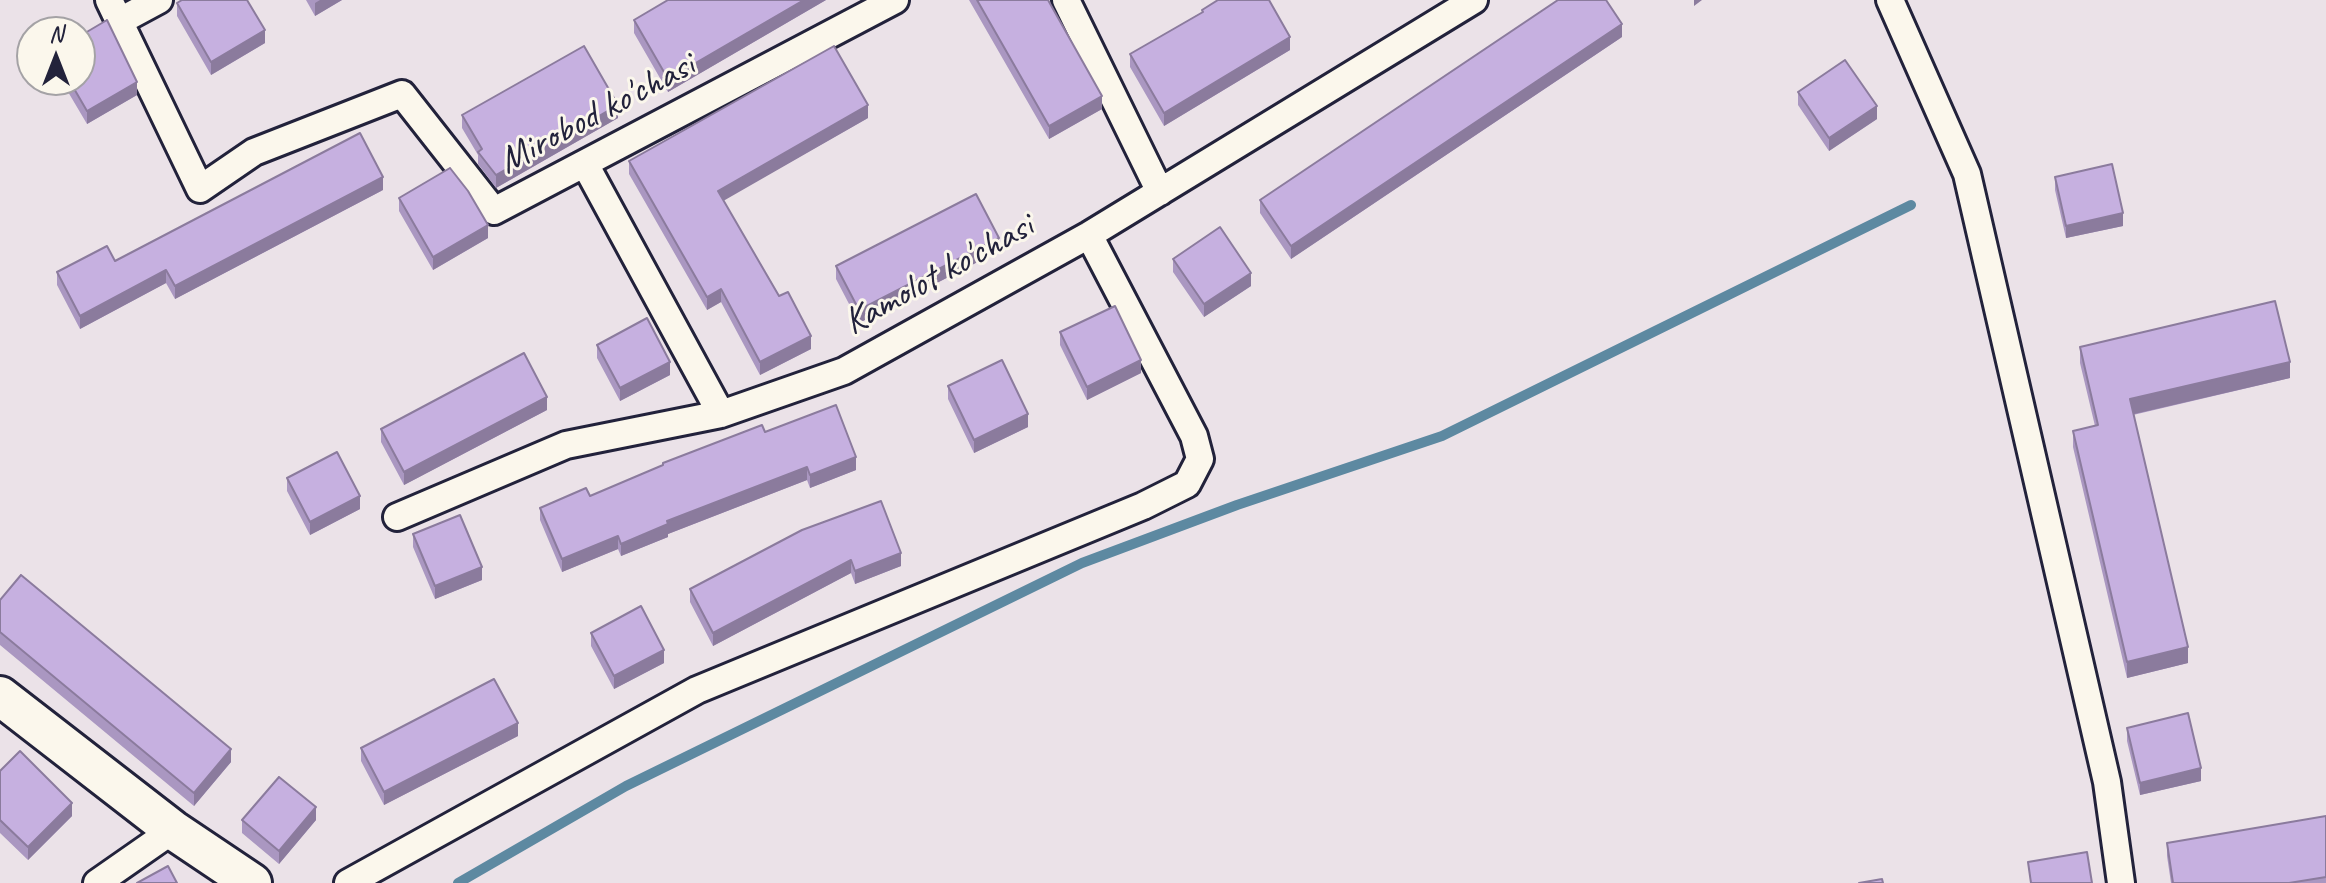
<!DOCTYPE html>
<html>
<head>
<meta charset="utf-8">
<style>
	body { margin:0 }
	#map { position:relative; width:2326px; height:883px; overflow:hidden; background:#ebe2e8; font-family:Caveat,sans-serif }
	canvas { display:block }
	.north { position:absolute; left:16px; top:16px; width:80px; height:80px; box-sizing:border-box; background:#fbf7ec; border:2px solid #a4a2a5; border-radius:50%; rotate:0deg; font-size:22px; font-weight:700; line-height:32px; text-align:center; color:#22223b }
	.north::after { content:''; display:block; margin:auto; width:28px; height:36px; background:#22223b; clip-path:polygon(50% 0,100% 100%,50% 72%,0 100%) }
</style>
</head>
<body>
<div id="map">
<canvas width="2326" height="883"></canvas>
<div class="north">N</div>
</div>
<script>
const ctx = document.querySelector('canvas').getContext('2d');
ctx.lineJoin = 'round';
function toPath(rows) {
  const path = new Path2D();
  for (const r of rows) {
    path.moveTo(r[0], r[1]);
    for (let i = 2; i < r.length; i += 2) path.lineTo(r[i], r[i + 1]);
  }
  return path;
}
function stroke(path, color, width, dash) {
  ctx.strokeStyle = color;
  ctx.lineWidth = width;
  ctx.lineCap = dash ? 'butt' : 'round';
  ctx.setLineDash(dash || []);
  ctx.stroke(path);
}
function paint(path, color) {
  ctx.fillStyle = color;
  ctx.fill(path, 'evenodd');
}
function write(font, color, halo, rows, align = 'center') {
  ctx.font = font + ' Caveat,sans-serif';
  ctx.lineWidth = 6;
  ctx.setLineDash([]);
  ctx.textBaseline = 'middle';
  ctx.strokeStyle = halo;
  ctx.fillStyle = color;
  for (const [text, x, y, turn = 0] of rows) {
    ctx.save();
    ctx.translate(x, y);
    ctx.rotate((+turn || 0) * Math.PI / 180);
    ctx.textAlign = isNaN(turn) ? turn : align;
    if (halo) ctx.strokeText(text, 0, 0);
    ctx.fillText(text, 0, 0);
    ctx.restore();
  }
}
const stream = toPath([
	[458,883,626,786,1082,563,1237,505,1442,436,1911,205]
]);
const street = toPath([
	[109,0,200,189,254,152,402,94,494,211,895,0],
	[1066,0,1160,192],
	[1890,0,1967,174,2107,782,2121,883],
	[120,21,159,0],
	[585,164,721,414],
	[397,517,566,445,721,414,844,371,1089,235,1474,0],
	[97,883,173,830],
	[348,883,697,690,1143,506,1187,484,1200,459,1194,436,1089,235]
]);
const secondary = toPath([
	[0,696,173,830,252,883]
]);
const wall = toPath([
	[306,0,342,0,315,16],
	[668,0,826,0,668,92,634,33,634,20],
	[969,0,1048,0,1102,109,1049,139],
	[177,3,265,43,211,75,177,16],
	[1202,10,1290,50,1164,126,1130,67,1130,54,1202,12],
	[1622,37,1291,259,1260,213,1260,200],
	[61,80,80,80,137,95,87,124],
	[1798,92,1877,119,1829,151,1798,105],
	[462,115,618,118,496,188,478,164,478,155,462,128],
	[868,118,723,200,811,349,760,375,721,302,707,310,629,174,629,161],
	[2055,177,2123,226,2066,238,2055,190],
	[383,190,175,299,166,283,80,329,57,285,57,272,115,261],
	[399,198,488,238,433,270,399,211],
	[999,251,859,323,836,279,836,266],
	[1173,259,1251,286,1204,317,1173,272],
	[1060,332,1141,373,1087,400,1060,345],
	[597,345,670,375,620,401,597,358],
	[2080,347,2290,378,2133,415,2188,663,2127,678,2073,447,2073,431,2095,426,2080,363],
	[948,386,1028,427,974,453,948,399],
	[547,410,404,485,381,442,381,429],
	[765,432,856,470,810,488,807,480,668,534,668,537,621,556,618,549,562,572,540,520,540,508,590,496],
	[287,478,360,509,310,535,287,491],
	[802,530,901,566,855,584,851,573,713,646,690,602,690,589],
	[413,534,482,580,435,599,413,547],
	[0,600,231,762,194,806,0,645],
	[591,633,664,663,614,689,591,646],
	[2127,728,2201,781,2140,795,2127,741],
	[518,736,384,805,361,761,361,748],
	[0,771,72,816,28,860,0,833],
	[2326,816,2326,883,2171,883,2167,856,2167,843],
	[242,820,316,820,279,864,242,833]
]);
const shadedWall = toPath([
	[320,0,342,0,315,16,315,3],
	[804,0,826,0,668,92,668,79],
	[1694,0,1702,0,1694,6],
	[1622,24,1622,37,1291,259,1291,246],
	[265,30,265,43,211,75,211,62],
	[1290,37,1290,50,1164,126,1164,113],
	[137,82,137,95,87,124,87,111],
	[1102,96,1102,109,1049,139,1049,126],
	[618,105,618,118,496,188,496,175],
	[868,105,868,118,718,204,718,191],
	[1877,106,1877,119,1829,151,1829,138],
	[383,177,383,190,175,299,175,286],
	[2123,213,2123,226,2066,238,2066,226],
	[488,225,488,238,433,270,433,257],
	[999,238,999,251,859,323,859,310],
	[166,270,166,283,80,329,80,316],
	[1251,273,1251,286,1204,317,1204,304],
	[721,289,721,302,707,310,707,297],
	[811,336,811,349,760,375,760,362],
	[1141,360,1141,373,1087,400,1087,387],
	[670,362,670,375,620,401,620,388],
	[2290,362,2290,378,2130,415,2130,399],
	[547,397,547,410,404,485,404,472],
	[1028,414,1028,427,974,453,974,440],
	[856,457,856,470,810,488,810,475],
	[807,467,807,480,668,534,668,537,621,556,621,544,667,521],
	[360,496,360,509,310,535,310,522],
	[618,536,618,549,562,572,562,559],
	[901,553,901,566,855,584,855,571],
	[851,560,851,573,713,646,713,633],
	[482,567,482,580,435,599,435,586],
	[2188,647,2188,663,2127,678,2127,662],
	[664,650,664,663,614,689,614,676],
	[518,723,518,736,384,805,384,792],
	[231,749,231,762,194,806,194,793],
	[2201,768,2201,781,2140,795,2140,783],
	[72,803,72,816,28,860,28,847],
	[316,807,316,820,279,864,279,851]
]);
const building = toPath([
	[182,0,247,0,265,30,211,62,177,3,182,0],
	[668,0,804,0,668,79,634,20,668,0],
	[977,0,1048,0,1102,96,1049,126,977,0],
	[1218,0,1269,0,1290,37,1164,113,1130,54,1203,12,1202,10,1218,0],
	[1558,0,1606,0,1622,24,1291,246,1260,200,1558,0],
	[107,20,137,82,87,111,69,80,80,80,80,36,107,20],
	[584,46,618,105,496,175,478,152,482,149,462,115,584,46],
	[834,46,868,105,718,191,779,296,788,292,811,336,760,362,721,289,707,297,629,161,834,46],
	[1845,60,1877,106,1829,138,1798,92,1845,60],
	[360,133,383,177,175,286,166,270,80,316,57,272,107,246,115,261,360,133],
	[2112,164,2123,213,2066,226,2055,177,2112,164],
	[450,168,468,191,488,225,433,257,399,198,450,168],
	[976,194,999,238,859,310,836,266,976,194],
	[1220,227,1251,273,1204,304,1173,259,1220,227],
	[2275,301,2290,362,2130,399,2188,647,2127,662,2073,431,2098,425,2080,347,2275,301],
	[1115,306,1141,360,1087,387,1060,332,1115,306],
	[647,318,670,362,620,388,597,345,647,318],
	[524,353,547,397,404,472,381,429,524,353],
	[1002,360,1028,414,974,440,948,386,1002,360],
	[836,405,856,457,810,475,807,467,667,521,668,524,621,544,618,536,562,559,540,508,586,488,590,496,663,465,663,463,762,425,765,432,836,405],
	[337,452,360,496,310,522,287,478,337,452],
	[881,501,901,553,855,571,851,560,713,633,690,589,802,530,881,501],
	[460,515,482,567,435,586,413,534,460,515],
	[21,575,231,749,194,793,0,632,0,600,21,575],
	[641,606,664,650,614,676,591,633,641,606],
	[494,679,518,723,384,792,361,748,494,679],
	[2188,713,2201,768,2140,783,2127,728,2188,713],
	[20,751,72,803,28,847,0,820,0,771,20,751],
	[279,777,316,807,279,851,242,820,279,777],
	[2326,816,2326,877,2289,883,2173,883,2167,843,2326,816],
	[2087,852,2092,883,2031,883,2028,862,2087,852],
	[168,866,177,883,137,883,168,866],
	[1882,879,1883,883,1859,883,1882,879]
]);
const streetNames = [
	["Mirobod ko'chasi",597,114,-28],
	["Kamolot ko'chasi",939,275,-29]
];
stroke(stream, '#5d89a1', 10);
stroke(street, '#22223b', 32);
stroke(secondary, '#22223b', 44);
stroke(street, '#fbf7ec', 26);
stroke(secondary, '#fbf7ec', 38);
paint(wall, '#aa97c1');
paint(shadedWall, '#8b7b9d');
paint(building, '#c6b0e0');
stroke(building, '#8b7b9d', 2);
write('38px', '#22223b', '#fbf7ec', streetNames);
</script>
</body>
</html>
